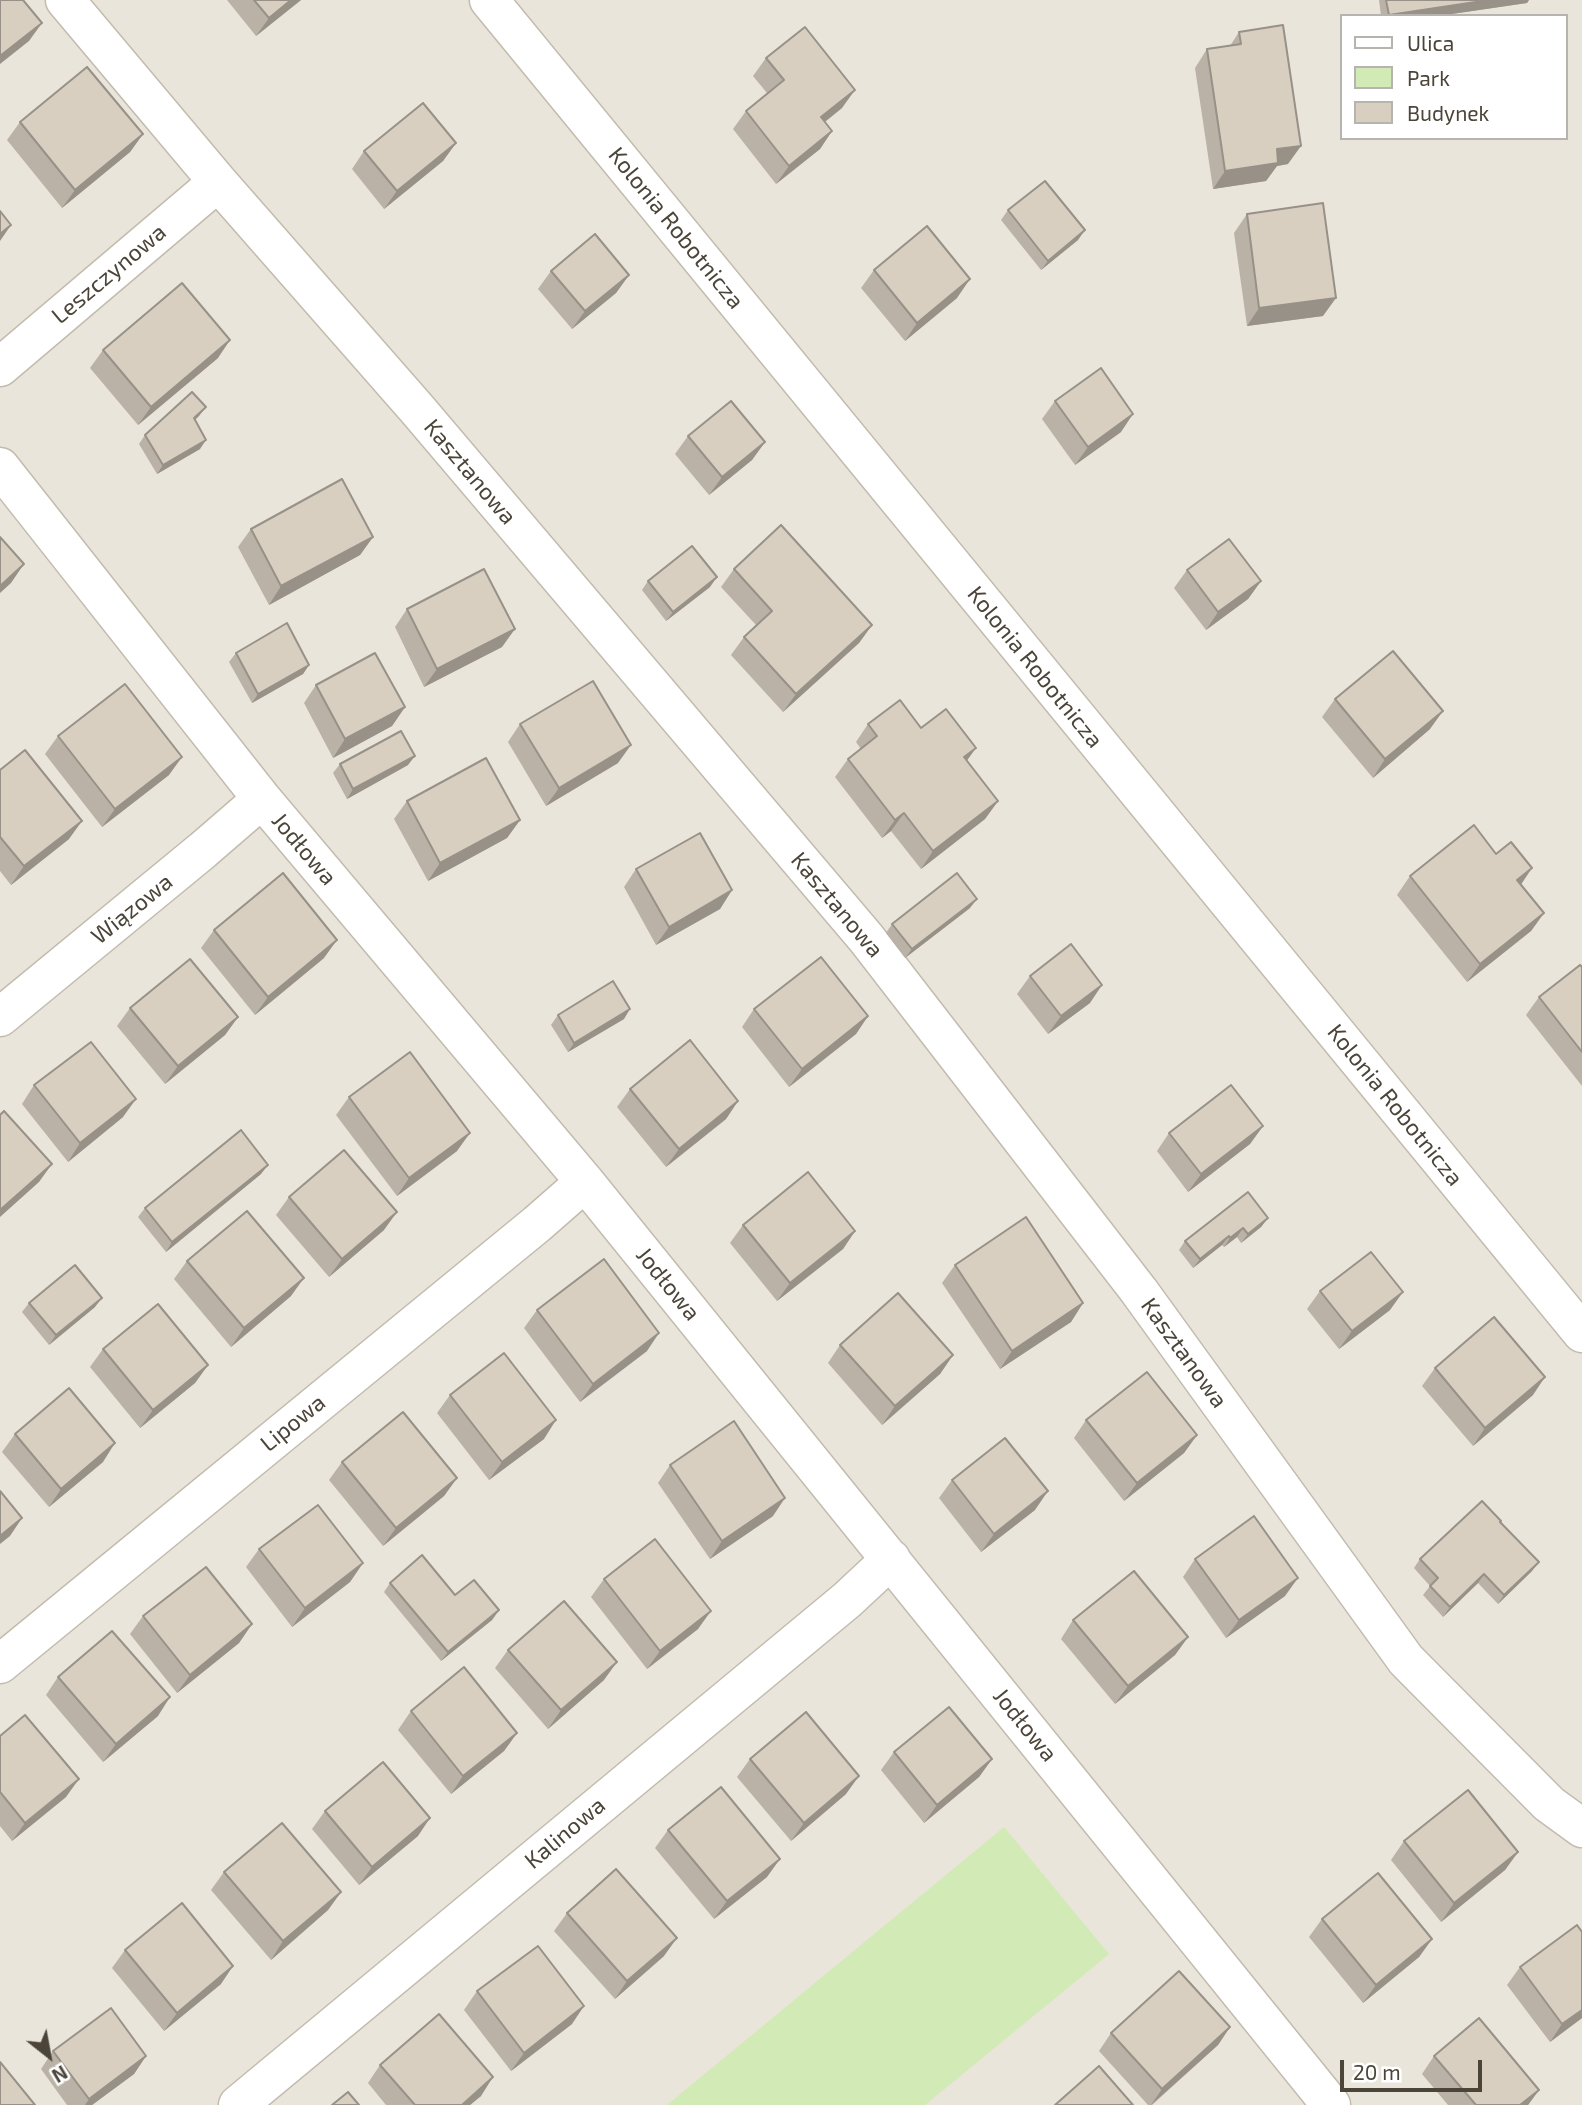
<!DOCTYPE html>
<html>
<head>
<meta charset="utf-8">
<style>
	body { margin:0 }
	#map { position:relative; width:1582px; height:2105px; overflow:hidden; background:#f6f3ec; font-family:"Exo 2",sans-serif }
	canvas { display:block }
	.legend { position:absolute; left:1340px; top:14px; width:228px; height:126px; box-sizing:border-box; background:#fff; border:2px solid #b7b4b0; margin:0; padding:9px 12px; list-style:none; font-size:21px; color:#4b4439 }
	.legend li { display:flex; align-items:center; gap:14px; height:35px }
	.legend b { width:35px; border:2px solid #b7b4b0 }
	.north { position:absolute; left:14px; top:2021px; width:70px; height:70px; -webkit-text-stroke:5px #fff; paint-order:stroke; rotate:149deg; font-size:19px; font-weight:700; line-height:28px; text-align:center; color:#4b4439 }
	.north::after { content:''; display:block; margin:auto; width:24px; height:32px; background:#4b4439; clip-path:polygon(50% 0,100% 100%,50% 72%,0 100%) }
	.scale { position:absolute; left:1340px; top:2060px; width:142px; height:32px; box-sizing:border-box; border:4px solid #4b4439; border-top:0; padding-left:9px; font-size:21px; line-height:24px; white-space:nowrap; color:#4b4439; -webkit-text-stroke:5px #fff; paint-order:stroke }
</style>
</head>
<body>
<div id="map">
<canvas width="1582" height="2105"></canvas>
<ul class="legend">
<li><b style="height:9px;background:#fff"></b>Ulica</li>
<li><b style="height:19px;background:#d2eab5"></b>Park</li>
<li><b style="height:19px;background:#d8cfc1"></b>Budynek</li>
</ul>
<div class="north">N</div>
<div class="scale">20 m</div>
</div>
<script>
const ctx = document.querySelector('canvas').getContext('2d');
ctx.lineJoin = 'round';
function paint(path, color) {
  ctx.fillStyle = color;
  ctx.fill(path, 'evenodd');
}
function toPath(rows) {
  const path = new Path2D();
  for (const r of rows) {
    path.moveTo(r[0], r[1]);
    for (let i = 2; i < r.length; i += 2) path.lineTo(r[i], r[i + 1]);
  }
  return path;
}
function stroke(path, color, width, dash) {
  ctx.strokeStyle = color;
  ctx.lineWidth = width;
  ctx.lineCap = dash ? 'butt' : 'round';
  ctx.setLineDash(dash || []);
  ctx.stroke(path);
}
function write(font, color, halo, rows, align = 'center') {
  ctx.font = font + ' "Exo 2",sans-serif';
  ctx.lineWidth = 7;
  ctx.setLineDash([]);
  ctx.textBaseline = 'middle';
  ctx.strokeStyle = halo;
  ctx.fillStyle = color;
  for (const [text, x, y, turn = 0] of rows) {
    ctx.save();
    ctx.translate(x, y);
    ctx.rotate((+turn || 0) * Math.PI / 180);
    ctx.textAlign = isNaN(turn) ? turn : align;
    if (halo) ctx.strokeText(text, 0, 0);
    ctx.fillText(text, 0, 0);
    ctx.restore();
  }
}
const residential = toPath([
	[0,0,1582,0,1582,2105,0,2105],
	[1342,16,1566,16,1566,138,1342,138]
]);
const green = toPath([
	[1004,1827,1109,1954,925,2105,667,2105]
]);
const minor = toPath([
	[65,0,218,182,417,409,866,938,1139,1291,1406,1660,1549,1804,1582,1828],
	[489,0,1582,1333],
	[0,367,218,182],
	[0,467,262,799,585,1182,1331,2105],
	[0,1017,203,850,262,799],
	[0,1664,537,1224,585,1182],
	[238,2105,847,1600,891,1559]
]);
const wall = toPath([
	[227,0,301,0,256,36],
	[1379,0,1529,0,1527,3,1438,16,1381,16],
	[1239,32,1288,164,1277,166,1266,181,1213,189,1195,68,1207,49,1230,46],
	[766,58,842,108,825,122,832,131,820,149,776,184,733,129,746,111,767,93,753,76],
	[20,122,143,134,130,152,62,208,7,140],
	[456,143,443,161,384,209,352,169,364,151],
	[1008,210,1078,240,1041,270,1001,220],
	[1247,214,1323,316,1247,326,1234,233],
	[874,270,957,298,905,341,861,288],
	[551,271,629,275,616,293,572,329,538,289],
	[103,350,218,358,138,425,90,368],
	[1055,401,1121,432,1075,465,1042,419],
	[199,416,195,420,200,449,157,474,139,444,145,435],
	[688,436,765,442,752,460,709,495,675,454],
	[251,529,373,537,360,555,269,605,238,547],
	[734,569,872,625,859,643,783,712,731,655,744,637,756,625,721,587],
	[1187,570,1261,581,1248,599,1206,630,1174,588],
	[648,581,710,587,666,621,642,590],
	[407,609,502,647,424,687,395,627],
	[236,653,309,665,303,674,252,703,229,662],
	[316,685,405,707,392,726,333,758,304,703],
	[1335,699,1430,729,1373,778,1322,717],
	[520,724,618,763,546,806,508,742],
	[868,724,921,728,967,761,998,801,985,819,921,869,891,831,882,838,835,777,848,759,861,749,856,742],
	[58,736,169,775,102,827,45,754],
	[340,764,408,765,347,799,333,773],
	[0,770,69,839,11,885,0,871],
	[407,801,520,820,507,838,428,881,394,819],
	[636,869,732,890,720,909,656,945,624,887],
	[1410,876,1521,884,1544,913,1531,931,1467,982,1397,895],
	[970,908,905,958,886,933,892,924],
	[214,930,324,958,255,1015,201,948],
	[1582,967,1582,1086,1526,1015,1539,997],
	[1030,976,1090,1003,1048,1034,1017,994],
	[130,1008,238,1017,225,1035,165,1084,117,1026],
	[754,1009,868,1016,856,1034,789,1087,742,1027],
	[558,1015,624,1019,568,1052,551,1025],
	[34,1085,123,1117,68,1162,22,1104],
	[630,1089,738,1101,726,1119,666,1167,617,1107],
	[349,1097,457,1151,397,1196,336,1115],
	[1263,1126,1250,1144,1188,1192,1157,1151,1169,1133],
	[261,1174,166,1252,138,1217,145,1208],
	[289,1197,384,1230,329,1277,276,1215],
	[1268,1218,1261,1227,1241,1243,1237,1237,1224,1247,1222,1245,1193,1268,1179,1250,1185,1241],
	[743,1225,855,1231,843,1249,777,1301,730,1243],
	[187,1261,291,1296,231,1347,174,1279],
	[955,1265,1083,1303,1071,1322,1000,1369,942,1283],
	[1320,1291,1390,1310,1339,1349,1307,1309],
	[29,1303,95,1307,49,1345,22,1312],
	[537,1310,647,1351,580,1402,524,1328],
	[840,1345,953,1355,940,1374,882,1425,828,1363],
	[103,1349,208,1365,195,1383,140,1428,90,1367],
	[1435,1368,1533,1395,1473,1446,1422,1386],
	[450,1395,544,1439,489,1480,437,1413],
	[1086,1420,1197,1435,1184,1453,1124,1501,1074,1438],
	[15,1434,103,1462,49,1507,2,1452],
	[342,1462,457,1478,444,1496,383,1546,329,1480],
	[670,1465,773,1516,710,1559,658,1483],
	[952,1480,1035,1510,981,1552,939,1498],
	[1500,1523,1532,1571,1498,1604,1478,1583,1443,1617,1423,1595,1430,1586,1414,1568,1420,1559],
	[259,1549,363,1563,350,1582,292,1627,246,1567],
	[1195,1559,1285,1596,1226,1638,1183,1577],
	[604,1579,698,1629,647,1669,591,1597],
	[390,1583,455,1595,499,1610,492,1620,441,1661,384,1592],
	[143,1616,252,1624,239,1643,177,1693,130,1634],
	[1073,1620,1188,1637,1175,1655,1115,1704,1061,1639],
	[508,1650,604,1680,548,1729,495,1668],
	[58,1677,158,1716,103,1762,46,1695],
	[411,1711,517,1733,504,1751,451,1794,398,1730],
	[0,1736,66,1797,12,1841,0,1826],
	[894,1752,992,1759,979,1777,924,1823,881,1770],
	[750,1759,846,1794,791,1841,737,1777],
	[325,1811,418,1836,359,1885,312,1829],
	[668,1830,767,1877,714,1919,655,1848],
	[1404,1841,1518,1852,1505,1870,1441,1922,1391,1860],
	[224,1872,341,1892,328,1910,271,1960,211,1890],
	[567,1913,664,1956,615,1999,554,1931],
	[1322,1919,1432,1939,1419,1957,1363,2003,1309,1937],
	[1582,1932,1582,2018,1550,2042,1507,1985,1520,1967],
	[125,1950,221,1984,164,2031,112,1968],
	[477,1991,572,2024,511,2071,464,2010],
	[1230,2027,1218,2045,1152,2105,1148,2105,1099,2051,1111,2033],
	[53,2051,146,2056,134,2074,92,2105,67,2105,41,2069],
	[1434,2056,1539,2090,1528,2105,1448,2105,1422,2074],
	[380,2065,481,2096,470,2105,386,2105,368,2083]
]);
const shadedWall = toPath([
	[291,0,301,0,256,36,269,18],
	[1489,0,1529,0,1527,3,1438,16,1388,16,1389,15],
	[42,23,29,41,0,64,0,56],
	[855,90,842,108,808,135,821,117],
	[832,131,820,149,776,184,789,166],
	[143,134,130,152,62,208,75,190],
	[456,143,443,161,384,209,397,191],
	[1301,146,1288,164,1277,166,1266,181,1213,189,1225,171,1277,149],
	[11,225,0,241,0,234],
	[1085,230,1078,240,1041,270,1048,261],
	[629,275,616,293,572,329,585,311],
	[970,279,957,298,905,341,917,323],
	[1336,298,1323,316,1247,326,1259,308],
	[230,340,218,358,138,425,151,407],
	[206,407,199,416,187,427,194,418],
	[1133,414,1121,432,1075,465,1088,447],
	[206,440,200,449,157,474,163,465],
	[765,442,752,460,709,495,722,477],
	[373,537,360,555,269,605,281,586],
	[24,564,11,583,0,593,0,586],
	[717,577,710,587,666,621,673,612],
	[1261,581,1248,599,1206,630,1218,612],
	[872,625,859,643,783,712,796,694],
	[515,629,502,647,424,687,437,669],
	[309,665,303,674,252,703,258,694],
	[405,707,392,726,333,758,345,739],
	[1443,711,1430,729,1373,778,1385,759],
	[631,745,618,763,546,806,559,788],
	[976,748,963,766,964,757],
	[415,756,408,765,347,799,353,789],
	[182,757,169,775,102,827,115,809],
	[998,801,985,819,921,869,933,851],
	[904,813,891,831,882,838,895,820],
	[520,820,507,838,428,881,440,863],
	[82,821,69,839,11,885,24,866],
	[1532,868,1520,886,1517,880],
	[732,890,720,909,656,945,669,927],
	[977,899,970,908,905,958,912,949],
	[1544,913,1531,931,1467,982,1480,964],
	[337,940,324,958,255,1015,268,997],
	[1102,985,1090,1003,1048,1034,1061,1016],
	[630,1009,624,1019,568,1052,574,1043],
	[868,1016,856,1034,789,1087,802,1069],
	[238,1017,225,1035,165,1084,178,1066],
	[136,1099,123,1117,68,1162,80,1143],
	[738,1101,726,1119,666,1167,679,1149],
	[1263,1126,1250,1144,1188,1192,1201,1174],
	[470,1133,457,1151,397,1196,409,1178],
	[52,1164,39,1182,0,1217,0,1210],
	[268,1165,261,1174,166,1252,172,1242],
	[397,1212,384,1230,329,1277,342,1259],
	[1268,1218,1261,1227,1241,1243,1248,1234],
	[1243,1228,1237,1237,1224,1247,1230,1238],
	[855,1231,843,1249,777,1301,790,1283],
	[1229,1236,1222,1245,1193,1268,1200,1259],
	[304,1278,291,1296,231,1347,244,1328],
	[1403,1292,1390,1310,1339,1349,1352,1331],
	[102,1298,95,1307,49,1345,56,1335],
	[1083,1303,1071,1322,1000,1369,1012,1351],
	[659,1333,647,1351,580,1402,593,1384],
	[953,1355,940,1374,882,1425,895,1406],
	[208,1365,195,1383,140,1428,153,1410],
	[1545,1377,1533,1395,1473,1446,1485,1428],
	[556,1420,544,1439,489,1480,502,1462],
	[1197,1435,1184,1453,1124,1501,1137,1483],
	[115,1443,103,1462,49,1507,61,1489],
	[457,1478,444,1496,383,1546,396,1528],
	[1048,1491,1035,1510,981,1552,994,1534],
	[785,1498,773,1516,710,1559,722,1541],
	[22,1518,10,1536,0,1544,0,1536],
	[1539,1562,1532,1571,1498,1604,1504,1595],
	[363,1563,350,1582,292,1627,305,1608],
	[1484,1574,1478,1583,1443,1617,1450,1607],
	[1298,1578,1285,1596,1226,1638,1239,1620],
	[499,1610,492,1620,441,1661,448,1652],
	[711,1611,698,1629,647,1669,660,1651],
	[252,1624,239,1643,177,1693,190,1675],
	[1188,1637,1175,1655,1115,1704,1128,1686],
	[617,1662,604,1680,548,1729,561,1710],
	[170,1697,158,1716,103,1762,116,1744],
	[517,1733,504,1751,451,1794,463,1776],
	[992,1759,979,1777,924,1823,937,1805],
	[859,1776,846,1794,791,1841,804,1823],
	[79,1779,66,1797,12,1841,25,1823],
	[430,1818,418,1836,359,1885,372,1867],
	[1518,1852,1505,1870,1441,1922,1454,1903],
	[780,1859,767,1877,714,1919,727,1901],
	[341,1892,328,1910,271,1960,283,1941],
	[677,1938,664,1956,615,1999,627,1981],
	[1432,1939,1419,1957,1363,2003,1376,1985],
	[233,1966,221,1984,164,2031,177,2013],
	[584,2006,572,2024,511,2071,524,2053],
	[1582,2010,1582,2018,1550,2042,1562,2024],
	[1230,2027,1218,2045,1151,2105,1162,2089],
	[146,2056,134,2074,92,2105,85,2105,89,2099],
	[493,2077,481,2096,470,2105,462,2105],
	[1539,2090,1528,2105,1520,2105]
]);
const building = toPath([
	[0,0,23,0,42,23,0,56,0,0],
	[254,0,291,0,269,18,254,0],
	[1386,0,1489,0,1389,15,1386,0],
	[1283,25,1301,146,1277,149,1278,163,1225,171,1207,49,1241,44,1239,32,1283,25],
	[805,27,855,90,821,117,832,131,789,166,746,111,784,80,766,58,805,27],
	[87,67,143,134,75,190,20,122,87,67],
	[423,103,456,143,397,191,364,151,423,103],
	[1045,181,1085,230,1048,261,1008,210,1045,181],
	[1323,203,1336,298,1259,308,1247,214,1323,203],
	[0,211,11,225,0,234,0,211],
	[927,226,970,279,917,323,874,270,927,226],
	[595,234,629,275,585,311,551,271,595,234],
	[182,283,230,340,151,407,103,350,182,283],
	[1101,368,1133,414,1088,447,1055,401,1101,368],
	[192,392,206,407,194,418,206,440,163,465,145,435,192,392],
	[731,401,765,442,722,477,688,436,731,401],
	[342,479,373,537,281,586,251,529,342,479],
	[781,525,872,625,796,694,744,637,772,611,734,569,781,525],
	[0,537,24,564,0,586,0,537],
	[1229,539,1261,581,1218,612,1187,570,1229,539],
	[692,546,717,577,673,612,648,581,692,546],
	[484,569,515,629,437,669,407,609,484,569],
	[287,623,309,665,258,694,236,653,287,623],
	[1393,651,1443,711,1385,759,1335,699,1393,651],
	[375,653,405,707,345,739,316,685,375,653],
	[593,681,631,745,559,788,520,724,593,681],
	[125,684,182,757,115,809,58,736,125,684],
	[900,700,921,728,946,709,976,748,964,757,998,801,933,851,904,813,895,820,848,759,877,736,868,724,900,700],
	[401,731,415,756,353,789,340,764,401,731],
	[25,750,82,821,24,866,0,837,0,770,25,750],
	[486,758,520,820,440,863,407,801,486,758],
	[1474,825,1496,854,1511,842,1532,868,1517,880,1544,913,1480,964,1410,876,1474,825],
	[700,833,732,890,669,927,636,869,700,833],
	[283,873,337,940,268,997,214,930,283,873],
	[957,873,977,899,912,949,892,924,957,873],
	[1071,944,1102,985,1061,1016,1030,976,1071,944],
	[821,957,868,1016,802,1069,754,1009,821,957],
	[190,959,238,1017,178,1066,130,1008,190,959],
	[1580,965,1582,967,1582,1052,1539,997,1580,965],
	[613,981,630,1009,574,1043,558,1015,613,981],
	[690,1040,738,1101,679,1149,630,1089,690,1040],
	[91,1042,136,1099,80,1143,34,1085,91,1042],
	[410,1052,470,1133,409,1178,349,1097,410,1052],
	[1231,1085,1263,1126,1201,1174,1169,1133,1231,1085],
	[4,1111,52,1164,0,1210,0,1115,4,1111],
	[241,1130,268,1165,172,1242,145,1208,241,1130],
	[344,1150,397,1212,342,1259,289,1197,344,1150],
	[808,1172,855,1231,790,1283,743,1225,808,1172],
	[1248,1192,1268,1218,1248,1234,1243,1228,1230,1238,1229,1236,1200,1259,1185,1241,1248,1192],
	[247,1211,304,1278,244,1328,187,1261,247,1211],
	[1026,1217,1083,1303,1012,1351,955,1265,1026,1217],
	[1371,1252,1403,1292,1352,1331,1320,1291,1371,1252],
	[604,1259,659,1333,593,1384,537,1310,604,1259],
	[75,1265,102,1298,56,1335,29,1303,75,1265],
	[898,1293,953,1355,895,1406,840,1345,898,1293],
	[158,1304,208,1365,153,1410,103,1349,158,1304],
	[1494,1317,1545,1377,1485,1428,1435,1368,1494,1317],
	[504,1353,556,1420,502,1462,450,1395,504,1353],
	[1147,1372,1197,1435,1137,1483,1086,1420,1147,1372],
	[69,1388,115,1443,61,1489,15,1434,69,1388],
	[403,1412,457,1478,396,1528,342,1462,403,1412],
	[734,1421,785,1498,722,1541,670,1465,734,1421],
	[1005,1438,1048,1491,994,1534,952,1480,1005,1438],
	[0,1491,22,1518,0,1536,0,1491],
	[1482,1501,1501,1521,1500,1522,1539,1562,1504,1595,1484,1574,1450,1607,1430,1586,1438,1578,1420,1559,1482,1501],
	[318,1505,363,1563,305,1608,259,1549,318,1505],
	[1254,1516,1298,1578,1239,1620,1195,1559,1254,1516],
	[655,1539,711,1611,660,1651,604,1579,655,1539],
	[422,1555,455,1595,474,1580,499,1610,448,1652,390,1583,422,1555],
	[206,1567,252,1624,190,1675,143,1616,206,1567],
	[1134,1571,1188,1637,1128,1686,1073,1620,1134,1571],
	[564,1601,617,1662,561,1710,508,1650,564,1601],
	[112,1631,170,1697,116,1744,58,1677,112,1631],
	[464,1667,517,1733,463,1776,411,1711,464,1667],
	[949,1707,992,1759,937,1805,894,1752,949,1707],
	[806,1712,859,1776,804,1823,750,1759,806,1712],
	[25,1715,79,1779,25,1823,0,1792,0,1736,25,1715],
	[383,1762,430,1818,372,1867,325,1811,383,1762],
	[721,1787,780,1859,727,1901,668,1830,721,1787],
	[1468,1790,1518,1852,1454,1903,1404,1841,1468,1790],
	[282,1823,341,1892,283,1941,224,1872,282,1823],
	[616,1869,677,1938,627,1981,567,1913,616,1869],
	[1378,1873,1432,1939,1376,1985,1322,1919,1378,1873],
	[182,1903,233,1966,177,2013,125,1950,182,1903],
	[1577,1925,1582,1932,1582,2010,1562,2024,1520,1967,1577,1925],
	[538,1946,584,2006,524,2053,477,1991,538,1946],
	[1179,1971,1230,2027,1162,2089,1111,2033,1179,1971],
	[111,2008,146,2056,89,2099,53,2051,111,2008],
	[439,2014,493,2077,462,2105,415,2105,380,2065,439,2014],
	[1479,2018,1539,2090,1520,2105,1476,2105,1434,2056,1479,2018],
	[0,2062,35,2105,0,2105,0,2062],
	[1099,2066,1133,2105,1055,2105,1099,2066],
	[348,2092,359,2105,332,2105,348,2092]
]);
const streetNames = [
	["Kolonia Robotnicza",676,228,51],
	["Leszczynowa",109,274,-40],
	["Kasztanowa",470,472,50],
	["Kolonia Robotnicza",1035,667,51],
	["Jodłowa",304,849,50],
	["Kasztanowa",837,905,50],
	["Wiązowa",132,909,-39],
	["Kolonia Robotnicza",1395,1105,51],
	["Jodłowa",668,1284,51],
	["Kasztanowa",1184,1353,54],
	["Lipowa",293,1423,-39],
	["Jodłowa",1025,1725,51],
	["Kalinowa",565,1833,-40]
];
paint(residential, '#eae5da');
paint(green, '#d2eab5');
stroke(minor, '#c2bbae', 41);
stroke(minor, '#fff', 38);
paint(wall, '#bab2a6');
paint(shadedWall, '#979187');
paint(building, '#d8cfc1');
stroke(building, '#979187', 2);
write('23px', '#4b4439', '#fff', streetNames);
</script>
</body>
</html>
